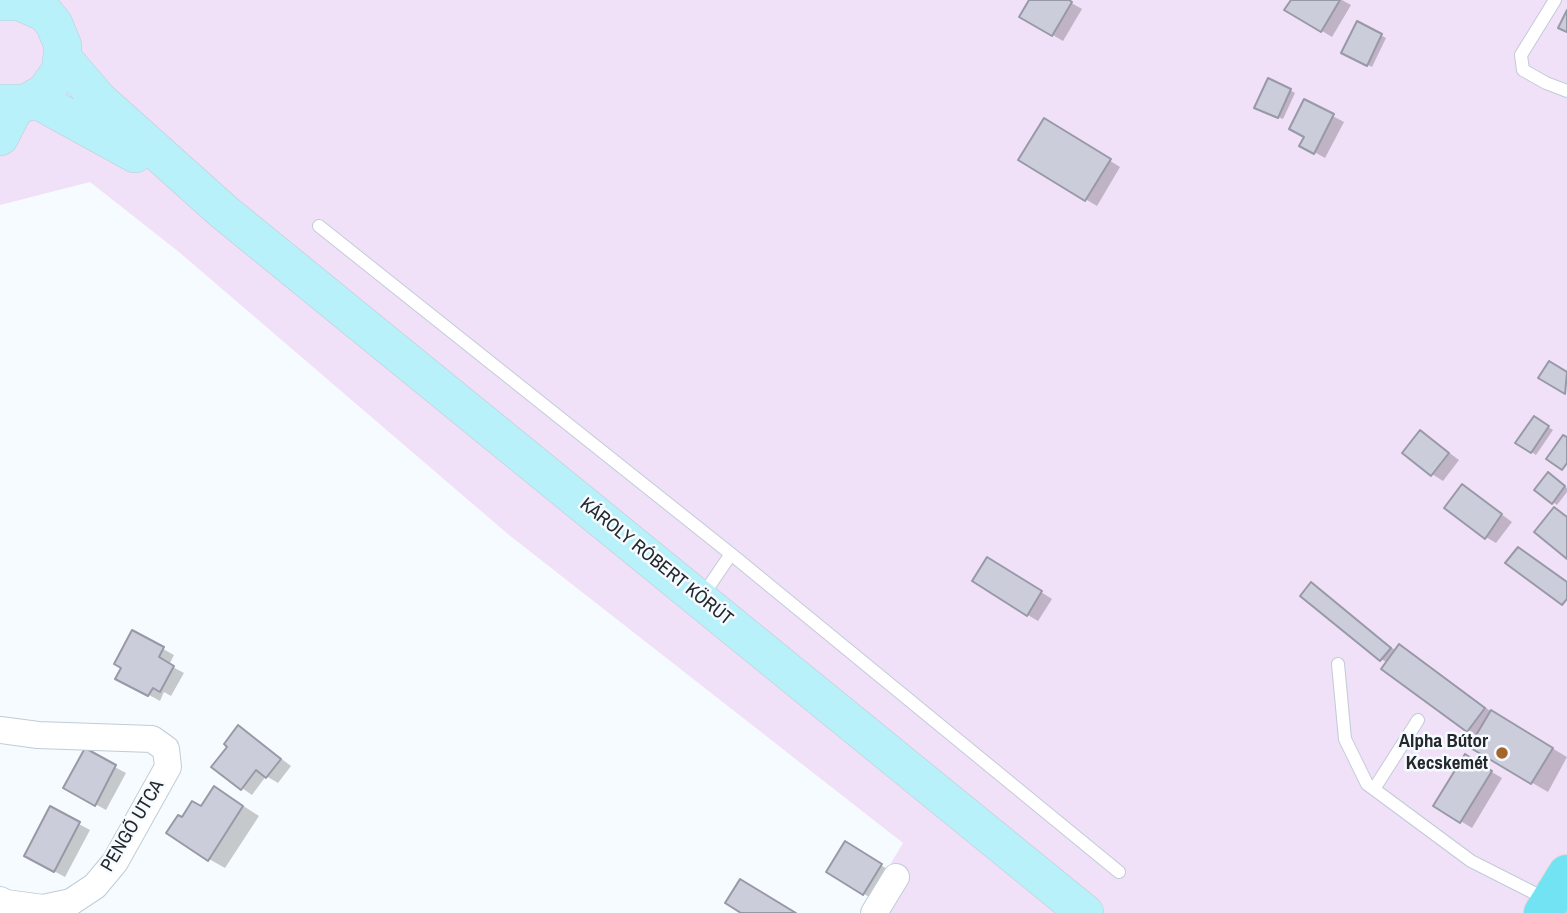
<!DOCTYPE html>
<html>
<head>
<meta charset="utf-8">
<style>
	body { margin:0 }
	canvas { display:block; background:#f6fbff }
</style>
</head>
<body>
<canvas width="1567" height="913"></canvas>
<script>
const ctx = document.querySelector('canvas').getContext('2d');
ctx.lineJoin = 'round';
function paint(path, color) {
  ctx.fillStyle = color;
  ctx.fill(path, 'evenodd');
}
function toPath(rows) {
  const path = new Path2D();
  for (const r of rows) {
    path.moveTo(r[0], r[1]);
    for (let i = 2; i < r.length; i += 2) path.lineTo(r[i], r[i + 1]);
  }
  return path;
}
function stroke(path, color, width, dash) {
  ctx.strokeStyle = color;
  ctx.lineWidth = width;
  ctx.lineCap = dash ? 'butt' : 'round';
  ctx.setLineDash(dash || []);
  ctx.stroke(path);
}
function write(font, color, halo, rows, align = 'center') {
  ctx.font = font + ' "Archivo Narrow",sans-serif';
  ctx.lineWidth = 5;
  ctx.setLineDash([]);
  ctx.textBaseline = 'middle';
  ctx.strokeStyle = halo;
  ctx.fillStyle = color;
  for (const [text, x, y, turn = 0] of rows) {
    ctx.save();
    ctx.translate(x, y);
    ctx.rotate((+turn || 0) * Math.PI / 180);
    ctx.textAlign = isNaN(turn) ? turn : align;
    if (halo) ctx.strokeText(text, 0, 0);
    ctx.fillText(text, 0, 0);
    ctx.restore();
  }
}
const green = toPath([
	[0,0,1567,0,1567,913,861,913,903,843,509,535,179,252,90,182,0,205]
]);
const shadow = toPath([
	[1031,0,1066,0,1082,9,1063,41,1022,17],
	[1293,0,1342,0,1351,5,1332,37,1287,10],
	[1357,23,1386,38,1372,67,1343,52],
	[1290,90,1295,93,1283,119,1261,110],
	[1304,101,1344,122,1325,158,1302,145,1306,137],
	[1044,120,1120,167,1097,206,1020,160],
	[1539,421,1553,430,1536,455,1517,442],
	[1421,432,1459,460,1443,481,1432,474],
	[1553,477,1567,488,1567,492,1557,505,1553,502],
	[1463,486,1512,522,1496,543,1486,537],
	[998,565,1052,599,1038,621,1028,615],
	[1311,585,1396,651,1400,647,1416,656,1493,713,1567,757,1548,792,1471,747,1477,736,1384,668,1388,663,1381,659],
	[132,632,174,655,169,665,184,673,171,696,164,692,160,701,118,678],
	[239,727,291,766,278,783,266,776,252,795,242,788],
	[85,751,126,773,106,810,66,788],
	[1466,757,1502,778,1472,828,1436,806],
	[231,798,259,816,225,868,209,859,183,819],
	[51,809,90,830,65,877,26,856],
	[856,850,892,872,874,900,864,894]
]);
const building = toPath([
	[1029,0,1069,0,1072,2,1052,36,1019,17,1029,0],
	[1291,0,1340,0,1321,32,1284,10,1291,0],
	[1567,10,1567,32,1558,28,1567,10],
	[1357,21,1382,34,1367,66,1341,53,1357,21],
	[1268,78,1291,89,1278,118,1254,108,1268,78],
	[1304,99,1334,114,1314,154,1299,146,1304,137,1289,129,1304,99],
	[1044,118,1111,159,1085,201,1018,160,1044,118],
	[1549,361,1567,372,1565,394,1538,378,1549,361],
	[1534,416,1549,426,1531,453,1515,443,1534,416],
	[1420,430,1449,453,1431,476,1402,453,1420,430],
	[1563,435,1567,437,1567,463,1562,470,1546,459,1563,435],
	[1548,472,1565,486,1552,504,1534,490,1548,472],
	[1462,484,1502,514,1485,539,1444,508,1462,484],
	[1554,507,1567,517,1567,559,1534,532,1554,507],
	[1518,547,1567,582,1567,599,1562,605,1505,563,1518,547],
	[987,557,1042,591,1027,616,972,581,987,557],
	[1311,582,1391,648,1380,661,1300,596,1311,582],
	[132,630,164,647,159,657,174,666,160,692,153,688,148,696,115,679,121,668,114,664,132,630],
	[1399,644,1485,708,1467,732,1381,669,1399,644],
	[1491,710,1553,748,1531,784,1469,747,1491,710],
	[238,725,281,759,266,778,256,770,241,790,211,767,227,747,224,744,238,725],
	[85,748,116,765,95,806,63,788,85,748],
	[1465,754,1492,771,1460,823,1433,806,1465,754],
	[214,786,243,806,208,861,166,833,178,815,182,817,192,801,201,806,214,786],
	[50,806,80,822,54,872,24,856,50,806],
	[845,841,882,864,863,895,826,872,845,841],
	[740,879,796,913,741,913,725,903,740,879]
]);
const lane = toPath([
	[1555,0,1521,55,1523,70,1546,83,1567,91],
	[319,226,731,554],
	[701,598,731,554,1119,872],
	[1338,664,1345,739,1367,784,1471,861,1546,899],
	[1374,789,1418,720]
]);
const street = toPath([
	[0,730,38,735,152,739,166,749,168,767,115,862,95,886,71,902,43,908,6,903,0,900],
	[874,913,896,877]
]);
const secondary = toPath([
	[0,2,20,2,45,13,54,24,63,46,60,71,45,92,26,103,0,103],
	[63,58,99,100,224,212,1085,913],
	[35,99,135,154],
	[0,137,17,104]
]);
const primary = toPath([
	[1543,913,1567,874]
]);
const markers = [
	[1502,753,7,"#a4652c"]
];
const streetNames = [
	["KÁROLY RÓBERT KÖRÚT",656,562,39],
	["PENGŐ UTCA",133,826,-59]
];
const poiNames = [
	["Alpha Bútor",1488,742],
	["Kecskemét",1488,764]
];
paint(green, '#f0e0f8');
paint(shadow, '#0003');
paint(building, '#cccddb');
stroke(building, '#9899a6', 2);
stroke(lane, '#c0ccd6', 14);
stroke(street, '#c0ccd6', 28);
stroke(secondary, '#c0ccd6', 38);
stroke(primary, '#d8d8d9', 40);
stroke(lane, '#fff', 12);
stroke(street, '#fff', 26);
stroke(secondary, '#b8f1f9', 37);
stroke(primary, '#71e3f2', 38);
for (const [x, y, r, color] of markers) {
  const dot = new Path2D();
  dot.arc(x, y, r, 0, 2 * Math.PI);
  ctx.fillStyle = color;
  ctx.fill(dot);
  stroke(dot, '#f6fbff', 2.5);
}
write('19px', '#24282c', '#f6fbff', streetNames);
write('bold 19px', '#24282c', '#f6fbff', poiNames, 'right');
</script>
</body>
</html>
